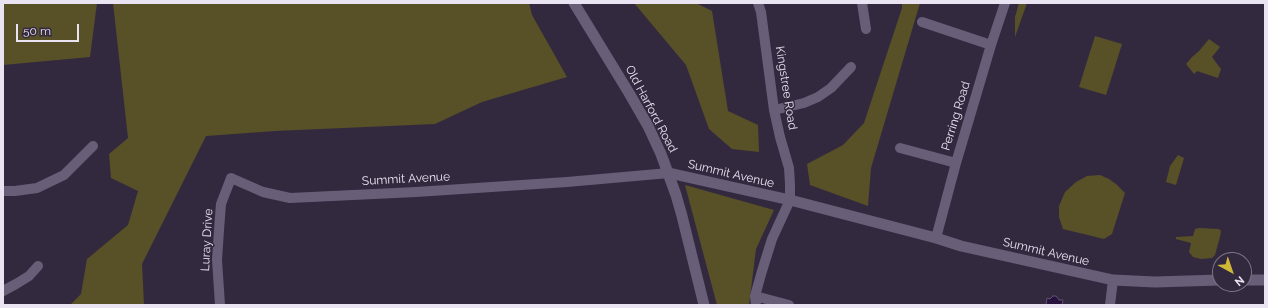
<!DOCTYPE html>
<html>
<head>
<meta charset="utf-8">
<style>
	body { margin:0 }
	#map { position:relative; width:1268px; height:308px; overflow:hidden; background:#33293f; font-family:Raleway,sans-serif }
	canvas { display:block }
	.frame { position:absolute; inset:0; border:4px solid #e9e3f2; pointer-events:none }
	.north { position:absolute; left:1212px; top:252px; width:40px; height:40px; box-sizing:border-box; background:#33293f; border:1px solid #7c7387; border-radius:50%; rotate:140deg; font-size:11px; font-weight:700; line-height:16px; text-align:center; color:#e9e3f2 }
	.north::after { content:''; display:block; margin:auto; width:14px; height:18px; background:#cfb837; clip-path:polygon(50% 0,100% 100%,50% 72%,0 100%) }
	.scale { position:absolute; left:16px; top:24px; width:63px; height:18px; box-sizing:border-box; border:2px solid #e9e3f2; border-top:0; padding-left:5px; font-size:12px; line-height:14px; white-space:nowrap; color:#e9e3f2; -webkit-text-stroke:3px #33293f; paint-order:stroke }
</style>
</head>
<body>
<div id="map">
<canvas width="1268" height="308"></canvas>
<div class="frame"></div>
<div class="north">N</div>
<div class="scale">50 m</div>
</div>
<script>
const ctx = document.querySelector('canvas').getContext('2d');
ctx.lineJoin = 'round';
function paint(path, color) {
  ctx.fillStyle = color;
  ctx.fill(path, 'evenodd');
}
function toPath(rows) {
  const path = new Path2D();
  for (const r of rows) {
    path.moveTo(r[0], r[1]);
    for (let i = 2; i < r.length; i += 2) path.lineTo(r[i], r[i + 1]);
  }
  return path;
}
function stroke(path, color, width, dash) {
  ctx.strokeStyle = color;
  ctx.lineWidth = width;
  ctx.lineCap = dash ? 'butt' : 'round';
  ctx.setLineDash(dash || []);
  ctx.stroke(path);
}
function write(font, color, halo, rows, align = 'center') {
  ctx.font = font + ' Raleway,sans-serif';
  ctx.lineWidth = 3;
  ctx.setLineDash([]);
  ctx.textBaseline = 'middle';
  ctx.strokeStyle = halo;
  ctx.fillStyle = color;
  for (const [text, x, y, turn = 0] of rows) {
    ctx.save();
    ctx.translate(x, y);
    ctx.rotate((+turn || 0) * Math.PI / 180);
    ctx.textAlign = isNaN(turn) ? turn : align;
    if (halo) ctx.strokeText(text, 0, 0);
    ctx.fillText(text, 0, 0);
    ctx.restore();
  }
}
const green = toPath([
	[3,3,97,3,90,57,3,65],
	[113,3,529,3,532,15,567,77,482,102,435,124,275,131,206,136,142,264,144,305,70,305,81,294,87,259,128,225,138,191,111,178,109,154,128,138],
	[634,3,696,3,712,11,728,111,758,125,759,152,732,149,709,129,686,65],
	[902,3,920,3,871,168,868,206,810,185,807,164,843,145,864,123,902,8],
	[1019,3,1027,3,1015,37,1015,17],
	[1095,36,1122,44,1106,95,1079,87],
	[1209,39,1220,47,1212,57,1221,69,1218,78,1197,71,1194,74,1186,64,1192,57,1199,51],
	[1178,155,1184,158,1176,185,1166,182,1170,166],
	[1100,175,1109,179,1116,184,1125,193,1112,234,1104,239,1063,229,1059,217,1059,206,1065,192,1076,182,1087,176],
	[685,185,774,210,756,249,749,305,717,305],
	[1199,228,1219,229,1221,231,1220,237,1215,255,1212,258,1201,259,1193,257,1189,252,1191,243,1176,239,1176,237,1193,236,1195,229]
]);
const water = toPath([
	[1053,296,1056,296,1059,300,1063,300,1062,305,1046,305,1047,298,1050,299,1053,296]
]);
const minor = toPath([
	[862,3,866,29],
	[922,22,991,45],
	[774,110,804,103,818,97,831,88,851,67],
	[900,148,956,163],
	[3,191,15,191,37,188,64,175,93,146],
	[936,238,956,163,991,45,1005,3],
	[3,291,16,284,29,276,38,266],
	[755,296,789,305],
	[220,305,217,260,219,230,221,204,231,178,263,192,290,198,416,192,567,182,669,173],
	[756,305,755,296,762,271,772,239,790,200,790,184,789,168,780,137,774,110,761,12,758,3],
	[1110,305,1113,280]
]);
const tertiary = toPath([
	[574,3,629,93,648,126,661,154,676,195,682,216,704,305],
	[669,173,790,200,936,238,961,246,1113,280,1155,282,1220,280],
	[1244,280,1265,280]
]);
const streetNames = [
	["Kingstree Road",786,88,81],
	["Old Harford Road",651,109,62],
	["Perring Road",956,116,-73],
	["Summit Avenue",731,174,13],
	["Summit Avenue",406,179,-3],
	["Luray Drive",207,240,-87],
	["Summit Avenue",1046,252,13]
];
paint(green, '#585027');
paint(water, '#27123d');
stroke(water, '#615173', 1);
stroke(minor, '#685e77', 10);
stroke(tertiary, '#685e77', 11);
write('12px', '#e9e3f2', '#33293f', streetNames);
</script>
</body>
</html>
